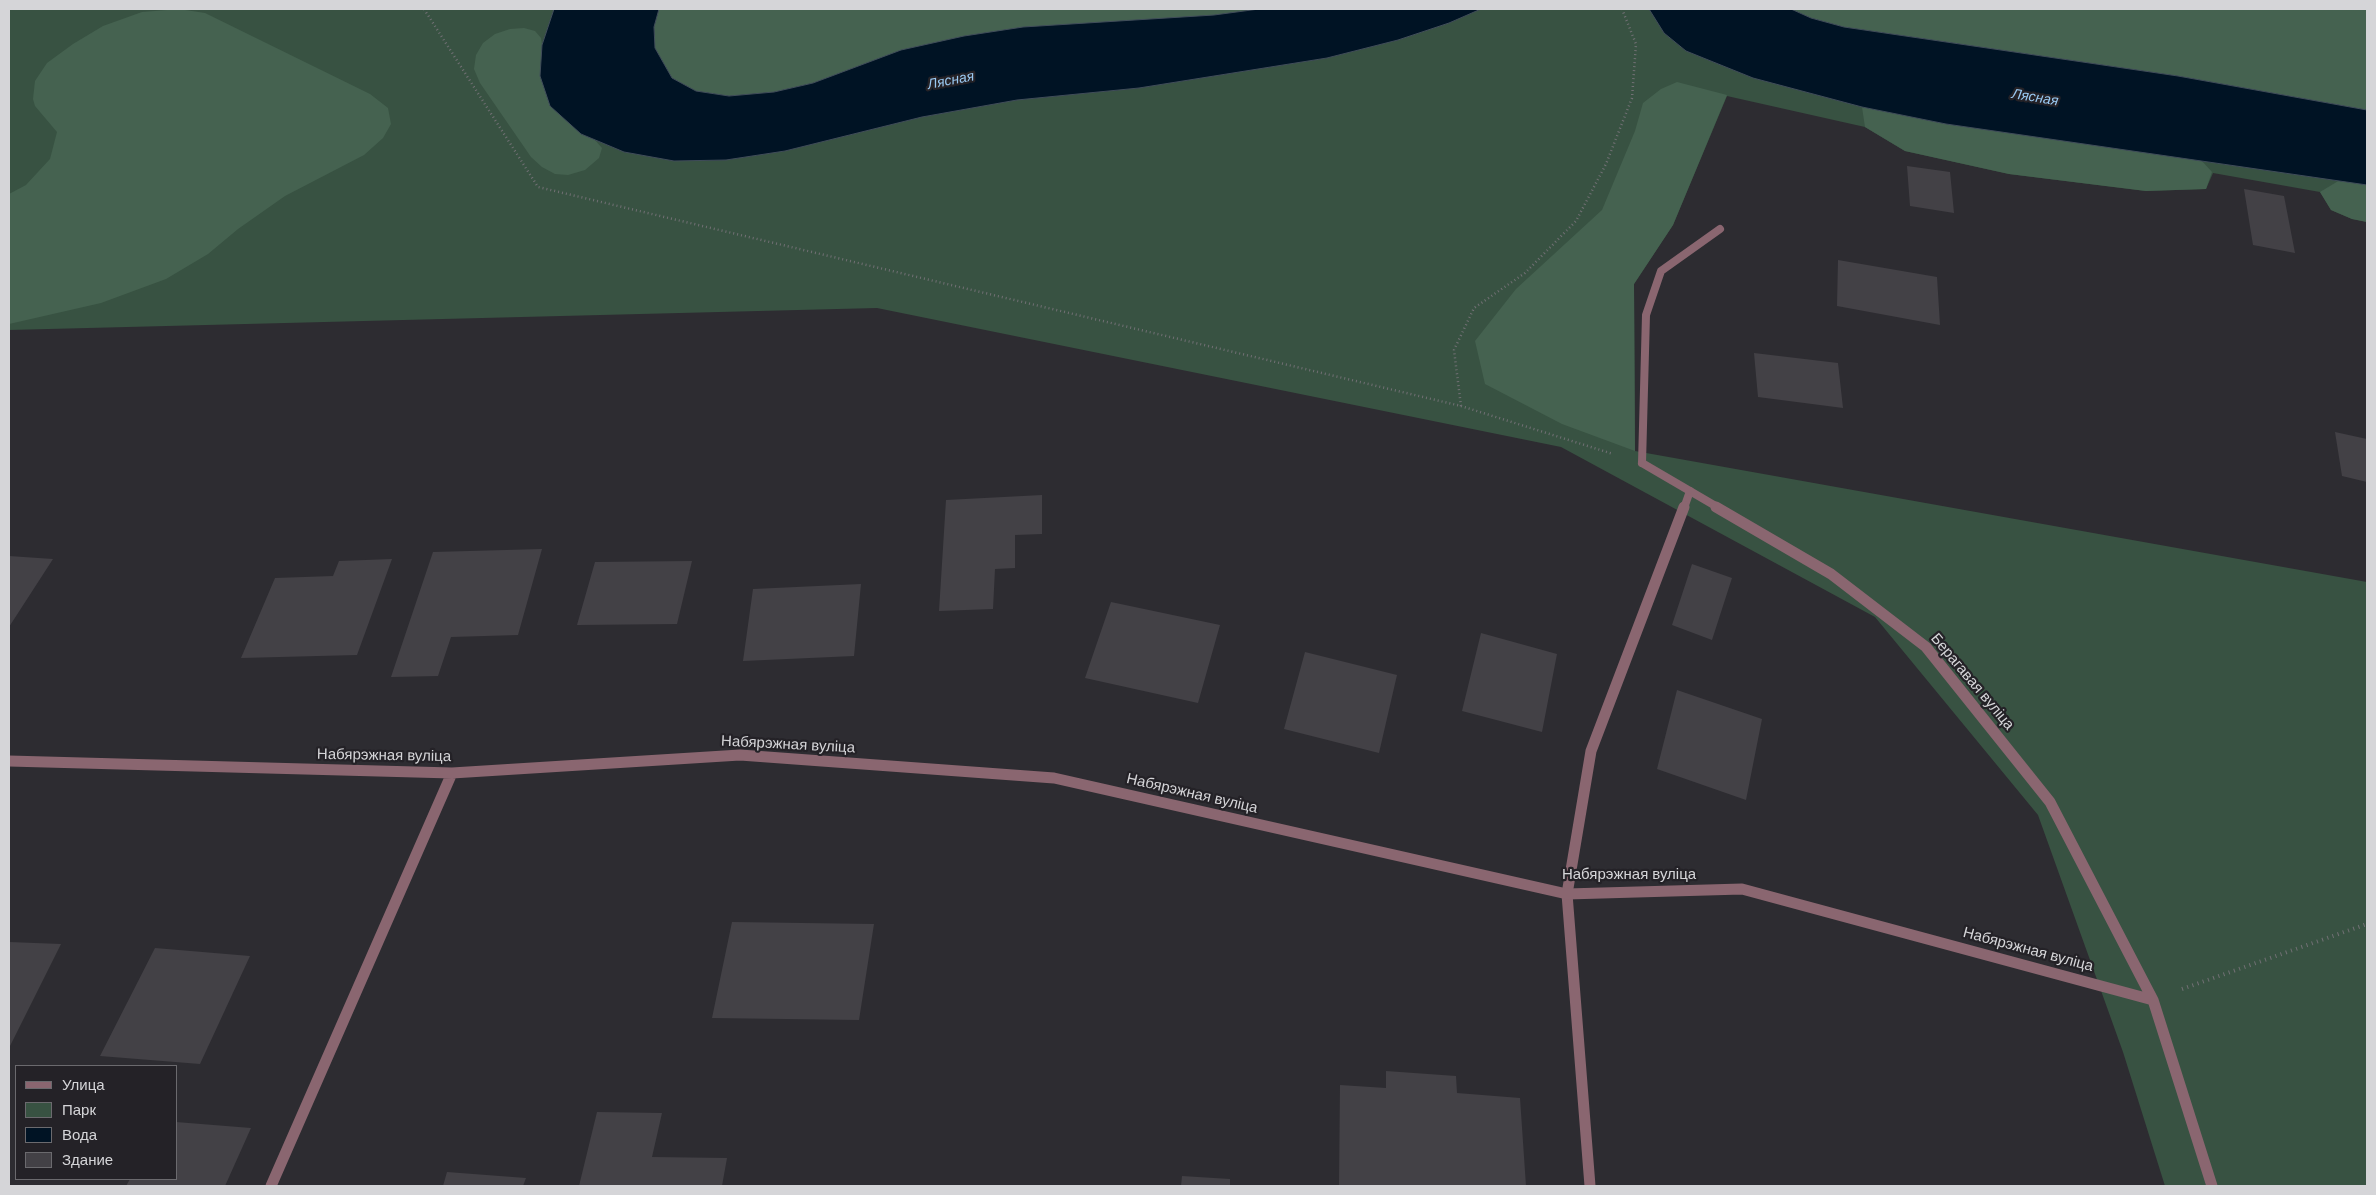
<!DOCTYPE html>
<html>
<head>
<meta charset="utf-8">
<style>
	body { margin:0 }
	#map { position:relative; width:2376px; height:1195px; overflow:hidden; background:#2d2c31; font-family:"DM Sans",sans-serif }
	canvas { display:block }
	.frame { position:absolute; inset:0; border:10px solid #d5d5d8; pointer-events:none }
	.legend { position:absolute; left:15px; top:1065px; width:162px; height:115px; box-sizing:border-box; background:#242227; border:1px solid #6b6a6e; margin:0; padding:6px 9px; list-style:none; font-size:15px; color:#d5d5d8 }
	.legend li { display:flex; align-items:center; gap:10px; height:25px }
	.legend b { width:25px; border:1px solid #6b6a6e }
</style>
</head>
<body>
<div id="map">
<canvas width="2376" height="1195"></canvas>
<div class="frame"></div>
<ul class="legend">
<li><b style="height:6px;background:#8a6670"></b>Улица</li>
<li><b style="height:14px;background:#385242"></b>Парк</li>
<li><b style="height:14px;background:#001324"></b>Вода</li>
<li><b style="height:14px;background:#434146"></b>Здание</li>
</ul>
</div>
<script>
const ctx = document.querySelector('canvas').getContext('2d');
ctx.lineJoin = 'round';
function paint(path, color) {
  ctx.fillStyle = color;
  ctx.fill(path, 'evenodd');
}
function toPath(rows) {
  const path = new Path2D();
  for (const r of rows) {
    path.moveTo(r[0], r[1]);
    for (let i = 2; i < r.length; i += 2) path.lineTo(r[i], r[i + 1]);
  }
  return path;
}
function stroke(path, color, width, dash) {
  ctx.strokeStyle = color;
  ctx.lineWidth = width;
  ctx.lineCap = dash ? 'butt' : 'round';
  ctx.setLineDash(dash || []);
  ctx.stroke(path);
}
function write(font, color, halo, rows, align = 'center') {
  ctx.font = font + ' "DM Sans",sans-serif';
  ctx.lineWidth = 4.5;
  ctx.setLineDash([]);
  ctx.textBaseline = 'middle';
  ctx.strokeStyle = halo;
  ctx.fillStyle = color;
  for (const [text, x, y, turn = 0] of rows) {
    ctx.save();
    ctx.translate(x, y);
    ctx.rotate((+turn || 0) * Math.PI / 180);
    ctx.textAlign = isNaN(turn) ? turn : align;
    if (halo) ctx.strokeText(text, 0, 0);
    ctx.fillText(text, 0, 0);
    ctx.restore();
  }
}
const green = toPath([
	[9,9,554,9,542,45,581,134,624,152,674,161,726,160,785,151,922,117,1017,100,1139,88,1327,58,1398,40,1449,23,1481,9,1649,9,1664,33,1686,51,1753,78,1862,107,1946,124,2367,185,2367,222,2352,219,2331,210,2320,192,2213,173,2206,189,2146,191,2009,174,1905,151,1865,127,1727,96,1673,225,1634,284,1635,451,2367,582,2367,1186,2165,1186,2123,1052,2038,815,1875,617,1561,447,877,308,9,330]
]);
const forest = toPath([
	[179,9,205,13,370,94,388,108,391,124,383,138,364,155,285,196,238,229,208,254,166,279,101,303,9,324,9,194,26,185,50,159,57,132,35,106,33,99,35,81,47,63,73,44,103,26,142,12],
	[659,9,1259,9,851,70,813,83,774,92,729,96,696,91,672,78,655,48,654,27],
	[1791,9,2367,9,2367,110,2178,76,1844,27,1811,18],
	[524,28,535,31,541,38,542,45,540,76,581,134,594,139,602,148,599,158,585,170,568,175,555,174,542,167,531,157,480,83,474,69,476,55,483,43,495,34,510,29],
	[1677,82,1727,95,1673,225,1634,284,1635,451,1562,424,1485,384,1475,341,1516,289,1602,210,1635,131,1643,103,1661,89],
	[1862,107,1946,124,2201,160,2212,172,2206,189,2146,191,2009,174,1905,151,1865,127],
	[2340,180,2367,185,2367,222,2352,219,2331,210,2320,192]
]);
const water = toPath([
	[554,9,659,9,654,27,655,48,672,78,696,91,729,96,774,92,813,83,901,50,964,36,1023,27,1214,15,1259,9,1481,9,1449,23,1398,40,1327,58,1139,88,1017,100,922,117,785,151,726,160,674,161,624,152,581,134,550,106,540,76,542,45,554,9],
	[1649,9,1791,9,1811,18,1844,27,2178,76,2367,110,2367,185,1946,124,1862,107,1753,78,1686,51,1664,33,1649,9]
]);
const building = toPath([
	[1907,166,1950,172,1954,213,1910,206],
	[2244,189,2284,196,2295,253,2253,245],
	[1838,260,1937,277,1940,325,1837,306],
	[1754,353,1838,363,1843,408,1758,397],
	[2335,432,2367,439,2367,482,2342,476],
	[1042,495,1042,534,1015,535,1015,568,995,569,993,609,939,611,946,500],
	[542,549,518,635,451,637,438,676,391,677,433,552],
	[9,556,53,559,9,627],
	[392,559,357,655,241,658,275,578,333,576,339,561],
	[692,561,677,624,577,625,595,562],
	[1692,564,1732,578,1712,640,1672,625],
	[861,584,854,656,743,661,753,589],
	[1111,602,1220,625,1198,703,1085,678],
	[1481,633,1557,654,1542,732,1462,711],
	[1305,652,1397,675,1379,753,1284,729],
	[1677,690,1762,719,1746,800,1657,769],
	[732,922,874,924,859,1020,712,1018],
	[9,942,61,944,9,1048],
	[155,948,250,956,200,1064,100,1056],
	[1386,1071,1456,1076,1457,1093,1520,1098,1526,1186,1339,1186,1340,1085,1386,1088],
	[597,1112,662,1113,652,1157,727,1158,722,1186,579,1186],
	[176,1122,251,1128,225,1186,126,1186,130,1179,176,1179],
	[447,1172,526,1178,523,1186,443,1186],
	[1182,1176,1230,1179,1230,1186,1181,1186]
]);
const pathFar1 = toPath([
	[424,9,538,187,1461,406,1613,454],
	[1461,406,1454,350,1474,308,1525,273,1576,221,1606,164,1632,98,1636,44,1622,9]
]);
const path = toPath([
	[2182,989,2367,924]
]);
const laneFar1 = toPath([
	[1642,463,1646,315,1661,271,1720,229],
	[1684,508,1690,491]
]);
const lane = toPath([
	[1590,1186,1567,894,1591,751,1684,507]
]);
const streetFar1 = toPath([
	[1642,463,1719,508]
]);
const street = toPath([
	[1716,507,1831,574,1926,647,2050,802,2153,1000],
	[9,761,452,773,740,755,1054,778,1567,894,1742,889,2153,1000,2212,1186],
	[271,1186,452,773]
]);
const farWaternames = [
	["Лясная",951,81,-11],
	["Лясная",2035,98,9]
];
const streetNames = [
	["Берагавая вуліца",1972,682,50],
	["Набярэжная вуліца",788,745,3],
	["Набярэжная вуліца",384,756,1],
	["Набярэжная вуліца",1192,794,13],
	["Набярэжная вуліца",1629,875],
	["Набярэжная вуліца",2028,950,15]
];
paint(green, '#385242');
paint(forest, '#456250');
paint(water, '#001324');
stroke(water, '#404d5a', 1);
paint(building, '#434146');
stroke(pathFar1, '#717074', 2.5, [1, 3]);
stroke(path, '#717074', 4, [1, 4.5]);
stroke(laneFar1, '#8a6670', 8);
stroke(lane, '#8a6670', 11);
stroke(streetFar1, '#8a6670', 8);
stroke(street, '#8a6670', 11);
write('italic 14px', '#9ac9f2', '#242227', farWaternames);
write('15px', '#d5d5d8', '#242227', streetNames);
</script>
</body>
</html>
